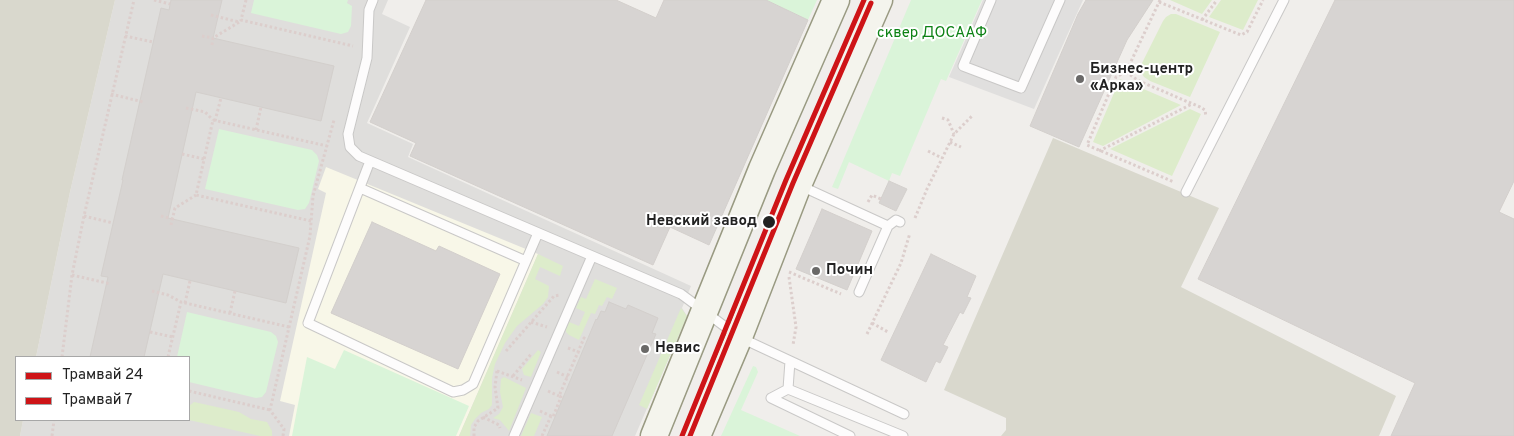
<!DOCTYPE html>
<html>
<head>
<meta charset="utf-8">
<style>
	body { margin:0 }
	#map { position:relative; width:1514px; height:436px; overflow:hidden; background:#f0eeeb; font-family:Overpass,sans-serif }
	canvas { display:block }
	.legend { position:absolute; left:15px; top:356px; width:175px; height:65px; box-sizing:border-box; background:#fff; border:1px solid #a7a7a7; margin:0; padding:6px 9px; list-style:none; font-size:15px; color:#222 }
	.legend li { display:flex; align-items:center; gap:10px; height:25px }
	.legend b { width:25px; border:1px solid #a7a7a7 }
</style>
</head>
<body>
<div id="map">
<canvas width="1514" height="436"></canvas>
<ul class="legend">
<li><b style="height:6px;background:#ce1417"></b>Трамвай 24</li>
<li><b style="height:6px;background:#ce1417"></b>Трамвай 7</li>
</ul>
</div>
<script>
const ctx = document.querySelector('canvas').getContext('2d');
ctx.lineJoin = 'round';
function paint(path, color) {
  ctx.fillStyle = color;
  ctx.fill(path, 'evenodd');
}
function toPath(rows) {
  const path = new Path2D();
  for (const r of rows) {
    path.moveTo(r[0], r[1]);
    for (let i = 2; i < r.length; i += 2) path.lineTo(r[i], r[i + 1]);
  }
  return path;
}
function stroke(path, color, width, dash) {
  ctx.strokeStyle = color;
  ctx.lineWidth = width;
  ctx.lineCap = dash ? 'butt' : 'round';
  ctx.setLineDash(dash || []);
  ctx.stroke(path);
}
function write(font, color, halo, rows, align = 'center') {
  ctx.font = font + ' Overpass,sans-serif';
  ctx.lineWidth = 4;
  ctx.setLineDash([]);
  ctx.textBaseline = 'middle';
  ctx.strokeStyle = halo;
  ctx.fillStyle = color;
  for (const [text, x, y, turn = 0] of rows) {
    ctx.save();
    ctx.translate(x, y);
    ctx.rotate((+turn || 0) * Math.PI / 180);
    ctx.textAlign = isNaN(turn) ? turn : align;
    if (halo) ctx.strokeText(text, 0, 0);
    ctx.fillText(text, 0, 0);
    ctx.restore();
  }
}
const residential = toPath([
	[115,0,388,0,382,14,410,27,367,123,413,144,408,157,691,286,682,308,687,316,635,436,20,436,23,420,189,420,189,357,36,357,70,192]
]);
const education = toPath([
	[326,167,538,254,459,436,289,436,295,405,280,401,326,193,318,189]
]);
const construction = toPath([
	[0,0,115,0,70,192,36,357,16,357,16,420,23,420,20,436,0,436],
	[1053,138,1219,208,1181,287,1396,396,1379,436,1001,436,1006,430,1006,418,944,390]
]);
const grass = toPath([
	[1170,0,1212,0,1202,14],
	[1221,0,1258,0,1243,30,1209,17],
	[1171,14,1176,14,1220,32,1190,97,1150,81,1144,77,1141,72,1141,65,1163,21,1166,17],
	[1120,79,1181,105,1103,146,1093,142],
	[1190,109,1201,114,1172,176,1110,149],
	[538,254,563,266,560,276,540,267,535,279,549,286,548,297,543,304,517,326,505,343,495,364,492,378,492,405,489,409,481,413,475,419,471,425,470,436,459,436],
	[595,279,617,288,612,299,607,297,602,306,599,305,595,314,591,313,579,340,569,335,566,332,566,328,569,322,579,326,585,312,576,308,581,297,586,299],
	[681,308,687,316,647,409,639,405],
	[538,350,541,352,531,377,524,375,522,369],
	[504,377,526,388,509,431,500,420,493,418,499,414,503,407,500,392,501,379],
	[194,402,239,412,251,419,267,422,272,431,272,436,260,436,189,420,189,406],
	[531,413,542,417,534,436,521,436]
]);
const park = toPath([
	[254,0,348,0,347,3,352,6,351,26,348,32,341,34,251,13],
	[766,0,817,0,808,20],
	[911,0,982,0,946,81,941,79,900,176,892,173,889,181,849,162,838,189,832,187],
	[219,129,312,150,317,155,319,161,309,203,305,209,298,210,205,189],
	[187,312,271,332,276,336,278,342,266,392,262,397,256,398,189,382,189,357,177,357],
	[344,350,469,406,456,436,292,436,307,357,335,369],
	[753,366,756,367,758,372,741,410,800,436,721,436]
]);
const parking = toPath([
	[983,0,1083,0,1034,109,949,77]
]);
const building = toPath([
	[171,0,222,0,213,38,334,66,321,121,196,92,168,218,299,248,286,303,163,274,144,357,90,357,108,277,101,276,123,180,122,180,161,8,169,10,171,0],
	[426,0,616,0,656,18,664,0,766,0,808,20,709,245,670,227,653,265,410,156,416,143,370,122,426,0],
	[1086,0,1153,0,1127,40,1079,147,1030,126,1078,14,1086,0],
	[1335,0,1514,0,1514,181,1499,212,1514,219,1514,436,1391,436,1415,383,1198,279,1335,0],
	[889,181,907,189,896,211,879,203,889,181],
	[822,209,872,231,847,290,796,269,822,209],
	[372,222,436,251,439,246,500,274,458,369,331,313,372,222],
	[931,254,976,276,967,297,971,298,963,314,960,312,943,345,948,347,940,363,936,361,926,382,881,360,931,254],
	[609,302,626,309,628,305,658,318,652,333,656,334,612,436,547,436,596,319,597,320,601,311,605,312,609,302]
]);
const path = toPath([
	[154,0,170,4],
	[246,0,241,20,353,46],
	[1160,0,1126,72,1116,77,1087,145,1174,182],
	[1159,2,1241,35,1247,32,1263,0],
	[211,15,239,22],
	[1202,20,1217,0],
	[125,36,153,42],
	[202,36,213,38],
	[212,45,213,38,241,21],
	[1126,72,1139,81,1200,107,1205,110,1206,117],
	[111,94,143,102],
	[186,108,205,112,213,120],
	[942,118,948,120,954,134],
	[215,121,221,98],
	[256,130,261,107],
	[950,142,961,147],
	[928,151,942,158],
	[1099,151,1192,104],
	[182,154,204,159],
	[868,202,872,195,881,199],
	[84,216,113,223],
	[161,216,173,219],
	[915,218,927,189,954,134,972,116],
	[311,221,196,195,213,120,327,146],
	[171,225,175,208,196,195],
	[789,272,841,294],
	[72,275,111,284],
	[789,277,796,327,793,345],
	[152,291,168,295,181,302],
	[185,303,190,281],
	[230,313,235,291],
	[531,322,547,327],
	[872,323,888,332],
	[150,332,173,337],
	[867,334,901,263,910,233],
	[568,348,581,353],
	[506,351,554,296,560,295],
	[62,357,72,275,84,216,134,0],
	[168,357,181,302,289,327],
	[497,371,522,380],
	[557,372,568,377],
	[513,376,532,353],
	[189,391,270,410],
	[548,391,559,396],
	[540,411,551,416],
	[483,417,499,425,500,428],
	[52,436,54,420],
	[283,436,284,429,270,410,310,236,313,196,334,120],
	[474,436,474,427,478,421,498,408,495,387,497,370],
	[542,436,551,416,553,417,561,397,559,396,584,338,587,340]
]);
const service = toPath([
	[373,0,369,10,367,58,348,134,350,147,359,156,681,294,739,337,904,414],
	[991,0,963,66,1021,88,1060,0],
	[370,161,308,323,453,392,463,390,473,384,538,233],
	[801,186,888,226,859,292],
	[360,188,526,261],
	[1186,192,1284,0],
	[888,226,896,220,900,222],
	[788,389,903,436],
	[771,398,850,436],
	[771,398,788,389,790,361],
	[514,436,592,256]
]);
const secondary = toPath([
	[654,436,762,169,836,0],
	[697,436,739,337,798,185,879,0]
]);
const tram1 = toPath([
	[682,436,786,180,864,0]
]);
const tram2 = toPath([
	[690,436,793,183,871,3]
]);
const markers = [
	[1080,79,5,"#6a6968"],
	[769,222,7,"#222"],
	[816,271,5,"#6a6968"],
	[645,349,5,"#6a6968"]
];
const parkNames = [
	["сквер ДОСААФ",932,34]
];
const poiNames = [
	["Бизнес-центр",1090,70],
	["«Арка»",1090,87],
	["Почин",826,271],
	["Невис",655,349]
];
const stopNames = [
	["Невский завод",757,222]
];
paint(residential, '#dfdedc');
paint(education, '#f8f7e8');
paint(construction, '#d9d8cd');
paint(grass, '#ddeccb');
paint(park, '#daf4d9');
paint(parking, '#e0dfde');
paint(building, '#d7d4d2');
stroke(building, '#d3cfcc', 1);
stroke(service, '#c9c8c7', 11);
stroke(secondary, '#999a82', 29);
stroke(path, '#dccecc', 3, [2.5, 2.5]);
stroke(service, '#fdfcfc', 9);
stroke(secondary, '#f4f4ed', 26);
stroke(tram1, '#ce1417', 5);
stroke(tram2, '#ce1417', 5);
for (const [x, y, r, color] of markers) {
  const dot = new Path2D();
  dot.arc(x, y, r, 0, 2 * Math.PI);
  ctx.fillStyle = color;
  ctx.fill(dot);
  stroke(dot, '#fff', 2);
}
write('15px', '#0d8215', '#fff', parkNames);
write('bold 15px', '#222', '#fff', poiNames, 'left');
write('bold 15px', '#222', '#fff', stopNames, 'right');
</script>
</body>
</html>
